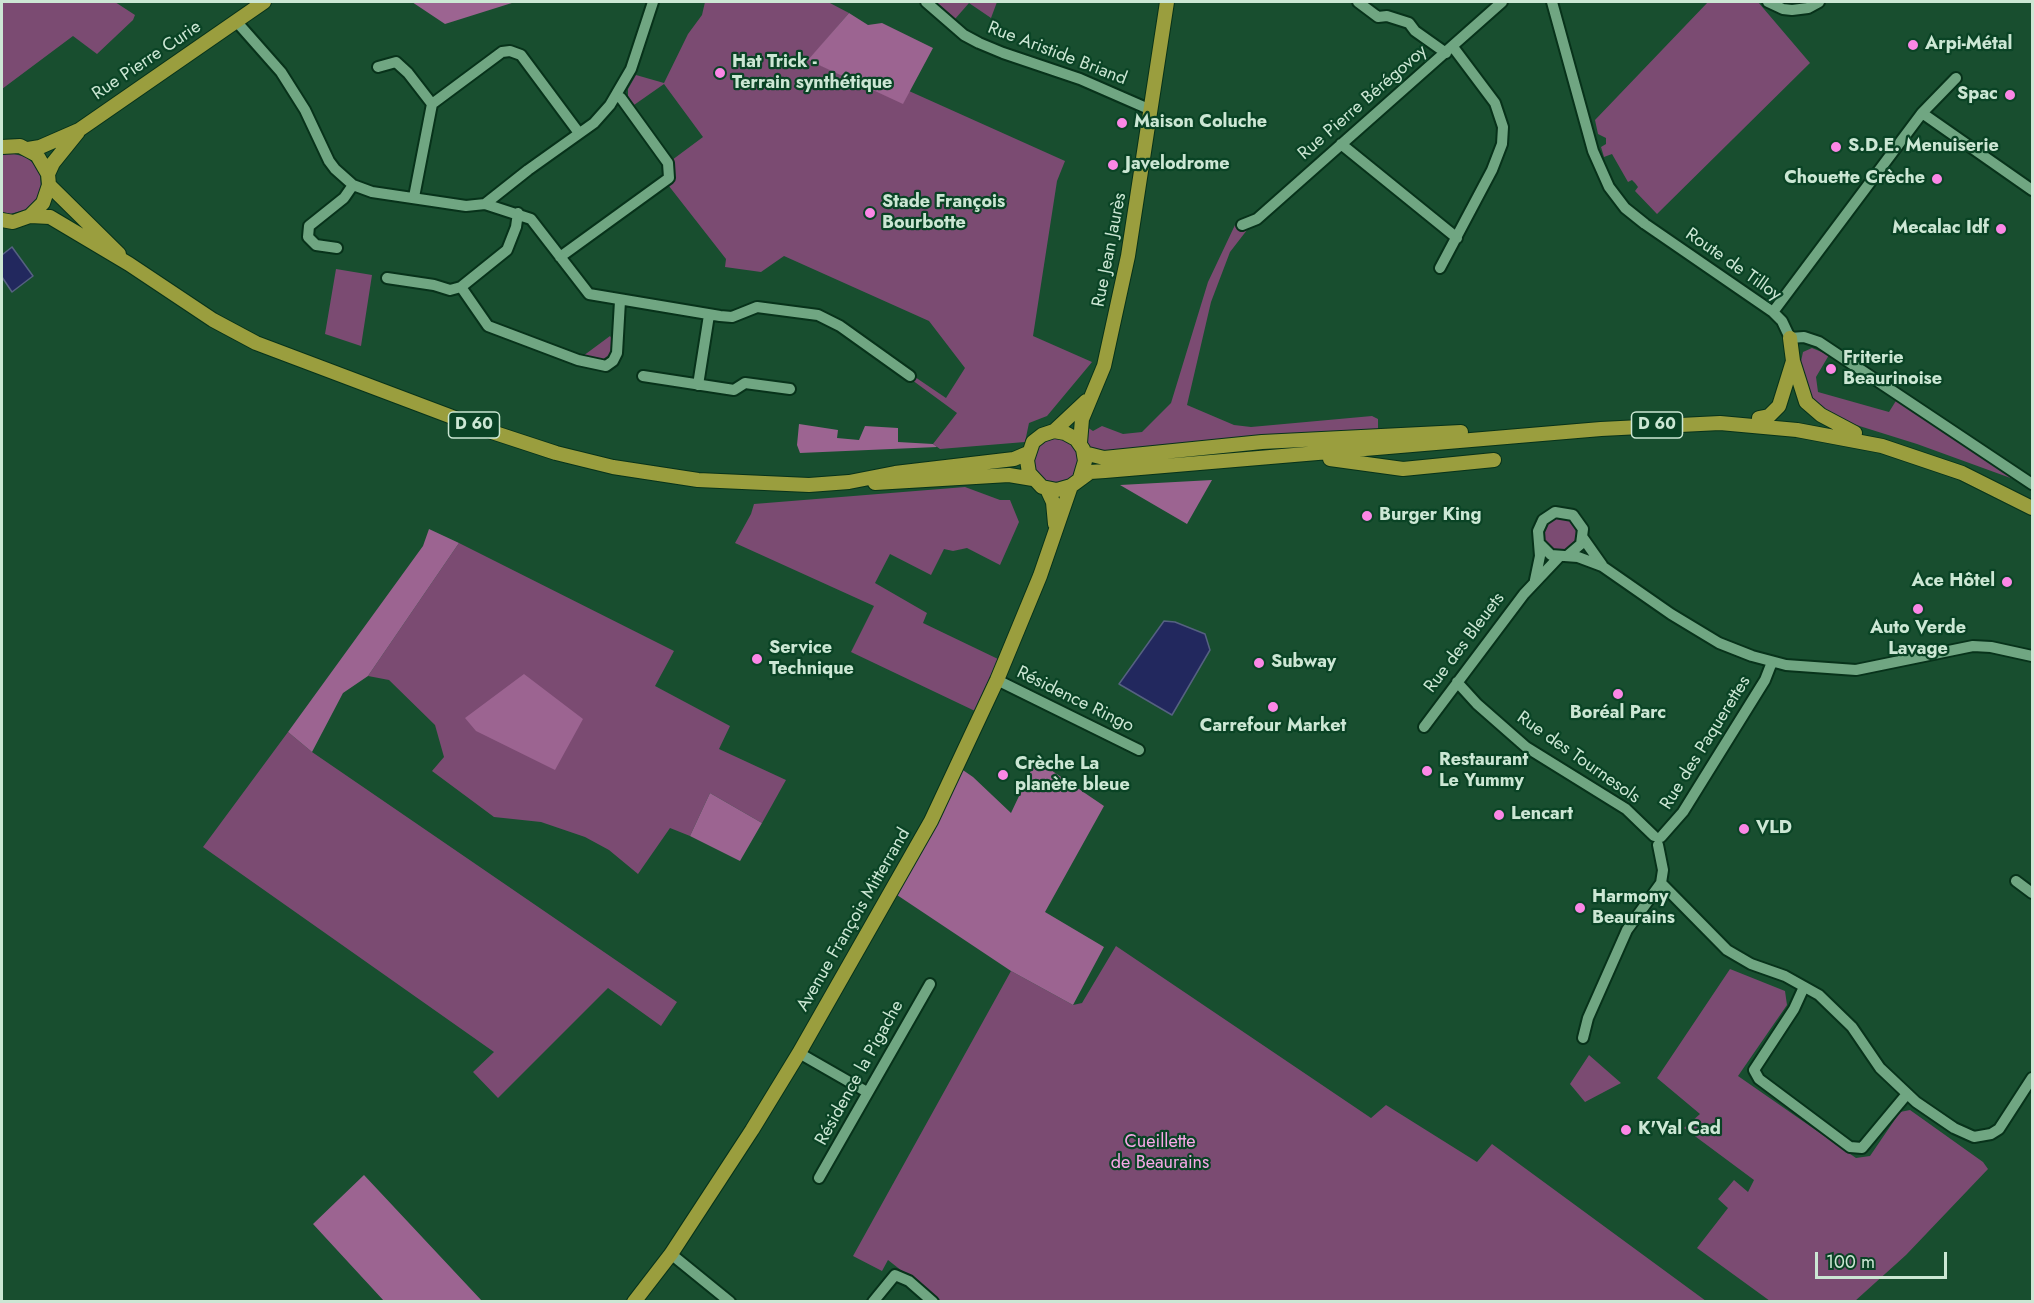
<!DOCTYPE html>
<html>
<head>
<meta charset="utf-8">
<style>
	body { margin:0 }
	#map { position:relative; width:2034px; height:1303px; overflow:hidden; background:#184e2f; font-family:Jost,sans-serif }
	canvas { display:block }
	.frame { position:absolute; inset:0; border:3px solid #cce7d4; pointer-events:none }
	.scale { position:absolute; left:1815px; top:1252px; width:132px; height:27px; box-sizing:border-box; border:3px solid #cce7d4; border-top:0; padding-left:8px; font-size:18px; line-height:21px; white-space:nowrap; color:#cce7d4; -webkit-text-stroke:4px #0a4325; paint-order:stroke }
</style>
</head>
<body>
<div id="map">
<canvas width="2034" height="1303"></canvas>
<div class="frame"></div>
<div class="scale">100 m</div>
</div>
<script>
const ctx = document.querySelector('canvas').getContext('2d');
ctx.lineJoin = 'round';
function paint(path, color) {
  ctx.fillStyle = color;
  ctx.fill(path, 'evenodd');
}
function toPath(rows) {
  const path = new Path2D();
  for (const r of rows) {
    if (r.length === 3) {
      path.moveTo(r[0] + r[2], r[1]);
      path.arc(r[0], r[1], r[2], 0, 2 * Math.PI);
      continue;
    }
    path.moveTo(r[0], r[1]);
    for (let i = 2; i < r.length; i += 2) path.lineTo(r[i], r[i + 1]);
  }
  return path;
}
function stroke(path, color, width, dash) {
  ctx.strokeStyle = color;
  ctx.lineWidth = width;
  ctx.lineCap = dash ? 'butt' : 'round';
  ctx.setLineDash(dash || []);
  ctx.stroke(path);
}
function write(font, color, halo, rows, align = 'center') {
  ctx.font = font + ' Jost,sans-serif';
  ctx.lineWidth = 4.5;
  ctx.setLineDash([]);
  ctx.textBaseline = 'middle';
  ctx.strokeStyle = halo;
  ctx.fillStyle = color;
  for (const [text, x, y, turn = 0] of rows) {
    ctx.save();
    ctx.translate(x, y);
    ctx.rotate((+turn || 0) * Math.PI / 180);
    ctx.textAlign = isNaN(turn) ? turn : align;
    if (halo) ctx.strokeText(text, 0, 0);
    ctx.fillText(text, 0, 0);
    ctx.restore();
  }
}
const green = toPath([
	[2,2,115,2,135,15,133,20,97,54,73,36,2,89],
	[705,2,828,2,849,13,809,60,903,103,909,91,1065,161,1057,181,1033,336,1092,362,1047,416,1029,423,1025,442,940,449,933,444,957,413,912,380,915,377,946,398,965,368,929,321,784,256,761,272,725,267,726,259,665,181,668,163,703,137,664,84,634,105,628,96,628,89,636,75,664,83,688,34,702,15],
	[936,2,997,2,991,18,969,3,955,19],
	[1708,2,1758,2,1810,63,1657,214,1635,191,1638,187,1635,183,1632,180,1628,182,1612,154,1604,157,1601,147,1606,144,1606,138,1598,134,1595,120],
	[10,153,26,157,34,164,40,174,41,188,35,203,28,209,10,214,2,212,2,155],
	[1235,225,1242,225,1247,230,1230,252,1211,302,1187,405,1234,425,1251,427,1372,416,1378,419,1378,432,1097,453,1087,446,1084,425,1093,431,1102,426,1123,434,1142,432,1171,403,1208,282],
	[336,269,372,275,361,346,325,334],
	[610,336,614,342,613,352,602,360,583,356],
	[1812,348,1829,355,1816,377,1818,392,1889,412,1899,396,2027,484,1917,444,1853,424,1844,424,1810,408,1800,366,1803,352],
	[1056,461,23],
	[965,487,1000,500,1010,500,1019,522,1000,565,967,548,953,551,944,549,931,575,890,554,875,583,927,613,923,623,998,659,975,711,851,652,874,606,735,543,751,514,754,504],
	[1560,534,16],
	[459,543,674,651,655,686,730,726,719,749,786,780,762,823,710,793,690,836,670,828,638,874,609,850,585,837,541,822,494,817,432,771,444,757,435,725,389,680,368,676],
	[288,732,312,752,677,1002,661,1026,608,988,498,1098,473,1072,494,1052,203,847],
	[1116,946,1371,1118,1386,1105,1477,1162,1492,1144,1706,1301,940,1301,888,1260,882,1271,853,1256,1011,971,1073,1005,1082,1003],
	[1730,969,1785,991,1787,1005,1738,1076,1856,1158,1870,1156,1900,1112,1910,1110,1983,1162,1988,1169,1906,1255,1855,1301,1770,1301,1697,1248,1728,1208,1718,1199,1734,1180,1748,1192,1754,1180,1684,1128,1700,1114,1657,1078],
	[1589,1055,1621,1083,1585,1102,1570,1084]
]);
const forest = toPath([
	[412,2,515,2,445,24],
	[849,13,868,25,882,23,933,48,903,104,808,60],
	[799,424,838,430,837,438,859,440,865,426,898,428,898,442,933,444,937,447,800,453,797,445],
	[1212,480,1187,524,1120,485],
	[429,529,459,543,368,676,343,693,312,752,288,732,423,546],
	[524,674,583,719,555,770,476,731,465,718],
	[1036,760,1104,806,1045,912,1104,947,1073,1005,1011,971,891,891,957,766,973,777,1011,813],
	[710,793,762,823,740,861,690,836],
	[364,1175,482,1301,384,1301,313,1224]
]);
const water = toPath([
	[12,247,33,276,12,292,2,277,2,255,12,247],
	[1164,621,1175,622,1205,634,1210,650,1172,715,1119,684,1164,621]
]);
const minor = toPath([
	[926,2,964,35,979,43,1003,53,1080,79,1151,110],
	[1358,2,1378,17,1387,16,1409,23,1415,31,1446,53],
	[1552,2,1593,151,1609,187,1625,208,1645,224,1773,312,1782,321,1790,338,1804,337,1819,342,2032,484],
	[1768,2,1783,9,1792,10,1808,8,1819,2],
	[236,21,281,72,305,110,329,161,335,169,353,185,372,192,466,206,485,204,531,219,589,294,720,316,732,317,757,307,818,315,840,326,910,376],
	[378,67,396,62,408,73,432,104],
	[1922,113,2032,190],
	[1341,144,1457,238],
	[414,197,432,104,502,52,510,51,521,55,579,133],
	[485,204,528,170,594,123,610,105,631,69,653,2],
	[1242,225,1257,219,1502,2],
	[337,248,316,245,308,237,309,226,344,198,353,185],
	[560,257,669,178,668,163,621,98,616,96],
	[1440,268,1492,170,1502,144,1503,127,1495,103,1453,47],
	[387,278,434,285,450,290,461,287,507,250,516,227,518,213],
	[461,287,488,326,578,360,606,366,613,361,617,353,620,301],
	[1773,312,1922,113,1956,78],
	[643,376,734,390,745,383,790,389],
	[698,385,709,315],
	[1583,538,1602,565],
	[1540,544,1551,555,1578,557,1602,566,1671,614,1719,643,1752,656,1786,665,1856,670,1973,646,1991,647,2032,656],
	[1535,580,1540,556,1538,531,1543,520,1555,512,1573,515,1583,529,1581,544,1567,556],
	[997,680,1139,750],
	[1457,682,1477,704,1526,747,1626,809,1654,836],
	[1424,727,1524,594,1559,557],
	[1661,837,1683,812,1765,680,1772,662],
	[2016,881,2032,893],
	[1661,883,1727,950,1751,964,1785,976,1819,995,1852,1027,1880,1068,1916,1102,1954,1128,1974,1137,1991,1134,1999,1129,2032,1078],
	[1804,987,1794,1009,1754,1070,1759,1079,1850,1147,1862,1148,1907,1094],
	[1583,1038,1588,1018,1627,930,1661,883,1663,870,1658,845],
	[799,1053,867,1092],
	[819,1178,930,984],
	[671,1254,730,1302],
	[873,1302,895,1275,909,1281,933,1302]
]);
const major = toPath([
	[2,147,20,146,37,155,48,174,49,185,43,203,30,216,13,222,2,220],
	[28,149,40,147,79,130,264,2],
	[48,174,53,163,78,132],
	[49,185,119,254],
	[30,216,50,217,129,264,213,320,256,343,492,432,556,453,613,467,698,480,809,485,849,482,895,473,1014,459,1028,453],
	[1790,338,1793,361,1806,402,1821,415,1855,433],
	[1759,418,1769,416,1779,406,1793,361],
	[1054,431,1086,401],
	[1080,443,1082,419,1104,366,1128,256,1167,2],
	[1084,453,1104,458,1262,442,1461,432],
	[1330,459,1403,469,1494,460],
	[1080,478,1085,461,1083,449,1076,439,1065,433,1054,431,1042,435,1033,442,1027,460,1029,473,1042,487,1057,490,1071,486,1090,472,1105,471,1601,429,1720,423,1797,430,1882,446,1962,473,2032,508],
	[875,483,1009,475,1033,479],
	[1047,489,1053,502,1055,524],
	[634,1302,671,1254,752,1130,799,1053,931,821,997,680,1040,576,1071,486]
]);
const markers = [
	[1913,45,6,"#fb87e6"],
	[720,73,6,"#fb87e6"],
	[2010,95,6,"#fb87e6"],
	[1122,123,6,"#fb87e6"],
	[1836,147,6,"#fb87e6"],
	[1113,165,6,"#fb87e6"],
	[1937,179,6,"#fb87e6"],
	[870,213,6,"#fb87e6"],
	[2001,229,6,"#fb87e6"],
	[1831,369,6,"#fb87e6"],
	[1367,516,6,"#fb87e6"],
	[2007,582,6,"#fb87e6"],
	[1918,609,6,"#fb87e6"],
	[757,659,6,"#fb87e6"],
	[1259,663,6,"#fb87e6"],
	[1618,694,6,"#fb87e6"],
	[1273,707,6,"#fb87e6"],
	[1427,771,6,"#fb87e6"],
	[1003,775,6,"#fb87e6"],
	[1499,815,6,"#fb87e6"],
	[1744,829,6,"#fb87e6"],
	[1580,908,6,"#fb87e6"],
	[1626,1130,6,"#fb87e6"]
];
const shields = [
	[474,425,51],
	[1657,425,51]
];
const shieldNames = [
	["D 60",474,425],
	["D 60",1657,425]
];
const poiNames = [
	["Arpi-Métal",1925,45],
	["Hat Trick -",732,63],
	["Terrain synthétique",732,84],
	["Spac",1998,95,"right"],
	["Maison Coluche",1134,123],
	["S.D.E. Menuiserie",1848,147],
	["Javelodrome",1125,165],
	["Chouette Crèche",1925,179,"right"],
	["Stade François",882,203],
	["Bourbotte",882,224],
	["Mecalac Idf",1989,229,"right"],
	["Friterie",1843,359],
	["Beaurinoise",1843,380],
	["Burger King",1379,516],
	["Ace Hôtel",1995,582,"right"],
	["Auto Verde",1918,629,"center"],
	["Lavage",1918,650,"center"],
	["Service",769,649],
	["Technique",769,670],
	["Subway",1271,663],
	["Boréal Parc",1618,714,"center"],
	["Carrefour Market",1273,727,"center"],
	["Restaurant",1439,761],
	["Le Yummy",1439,782],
	["Crèche La",1015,765],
	["planète bleue",1015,786],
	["Lencart",1511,815],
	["VLD",1756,829],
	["Harmony",1592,898],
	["Beaurains",1592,919],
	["K'Val Cad",1638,1130]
];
const streetNames = [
	["Rue Aristide Briand",1057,54,21],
	["Rue Pierre Curie",147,61,-34],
	["Rue Pierre Bérégovoy",1363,103,-41],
	["Rue Jean Jaurès",1110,250,-79],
	["Route de Tilloy",1733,265,35],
	["Rue des Bleuets",1465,643,-53],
	["Résidence Ringo",1075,700,26],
	["Rue des Paquerettes",1706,743,-58],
	["Rue des Tournesols",1578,758,35],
	["Avenue François Mitterrand",854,920,-60],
	["Résidence la Pigache",860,1073,-61]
];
const parkNames = [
	["Cueillette",1160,1143],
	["de Beaurains",1160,1164]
];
paint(green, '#7b4b72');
paint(forest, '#9c6491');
paint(water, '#22285e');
stroke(water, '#556181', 1.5);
stroke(minor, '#07321a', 14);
stroke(major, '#07321a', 16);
stroke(minor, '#70a682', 10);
stroke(major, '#9a9e3e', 14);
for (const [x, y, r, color] of markers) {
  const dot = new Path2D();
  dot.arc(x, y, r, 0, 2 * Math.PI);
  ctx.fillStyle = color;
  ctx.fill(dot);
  stroke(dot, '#0a4325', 2);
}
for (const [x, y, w] of shields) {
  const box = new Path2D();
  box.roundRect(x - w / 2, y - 13, w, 26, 4.5);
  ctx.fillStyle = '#0a4325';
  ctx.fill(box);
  stroke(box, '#cce7d4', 1.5);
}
write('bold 16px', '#cce7d4', null, shieldNames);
write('bold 18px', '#cce7d4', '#0a4325', poiNames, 'left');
write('18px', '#cce7d4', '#0a4325', streetNames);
write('18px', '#f8a8e8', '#0a4325', parkNames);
</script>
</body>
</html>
